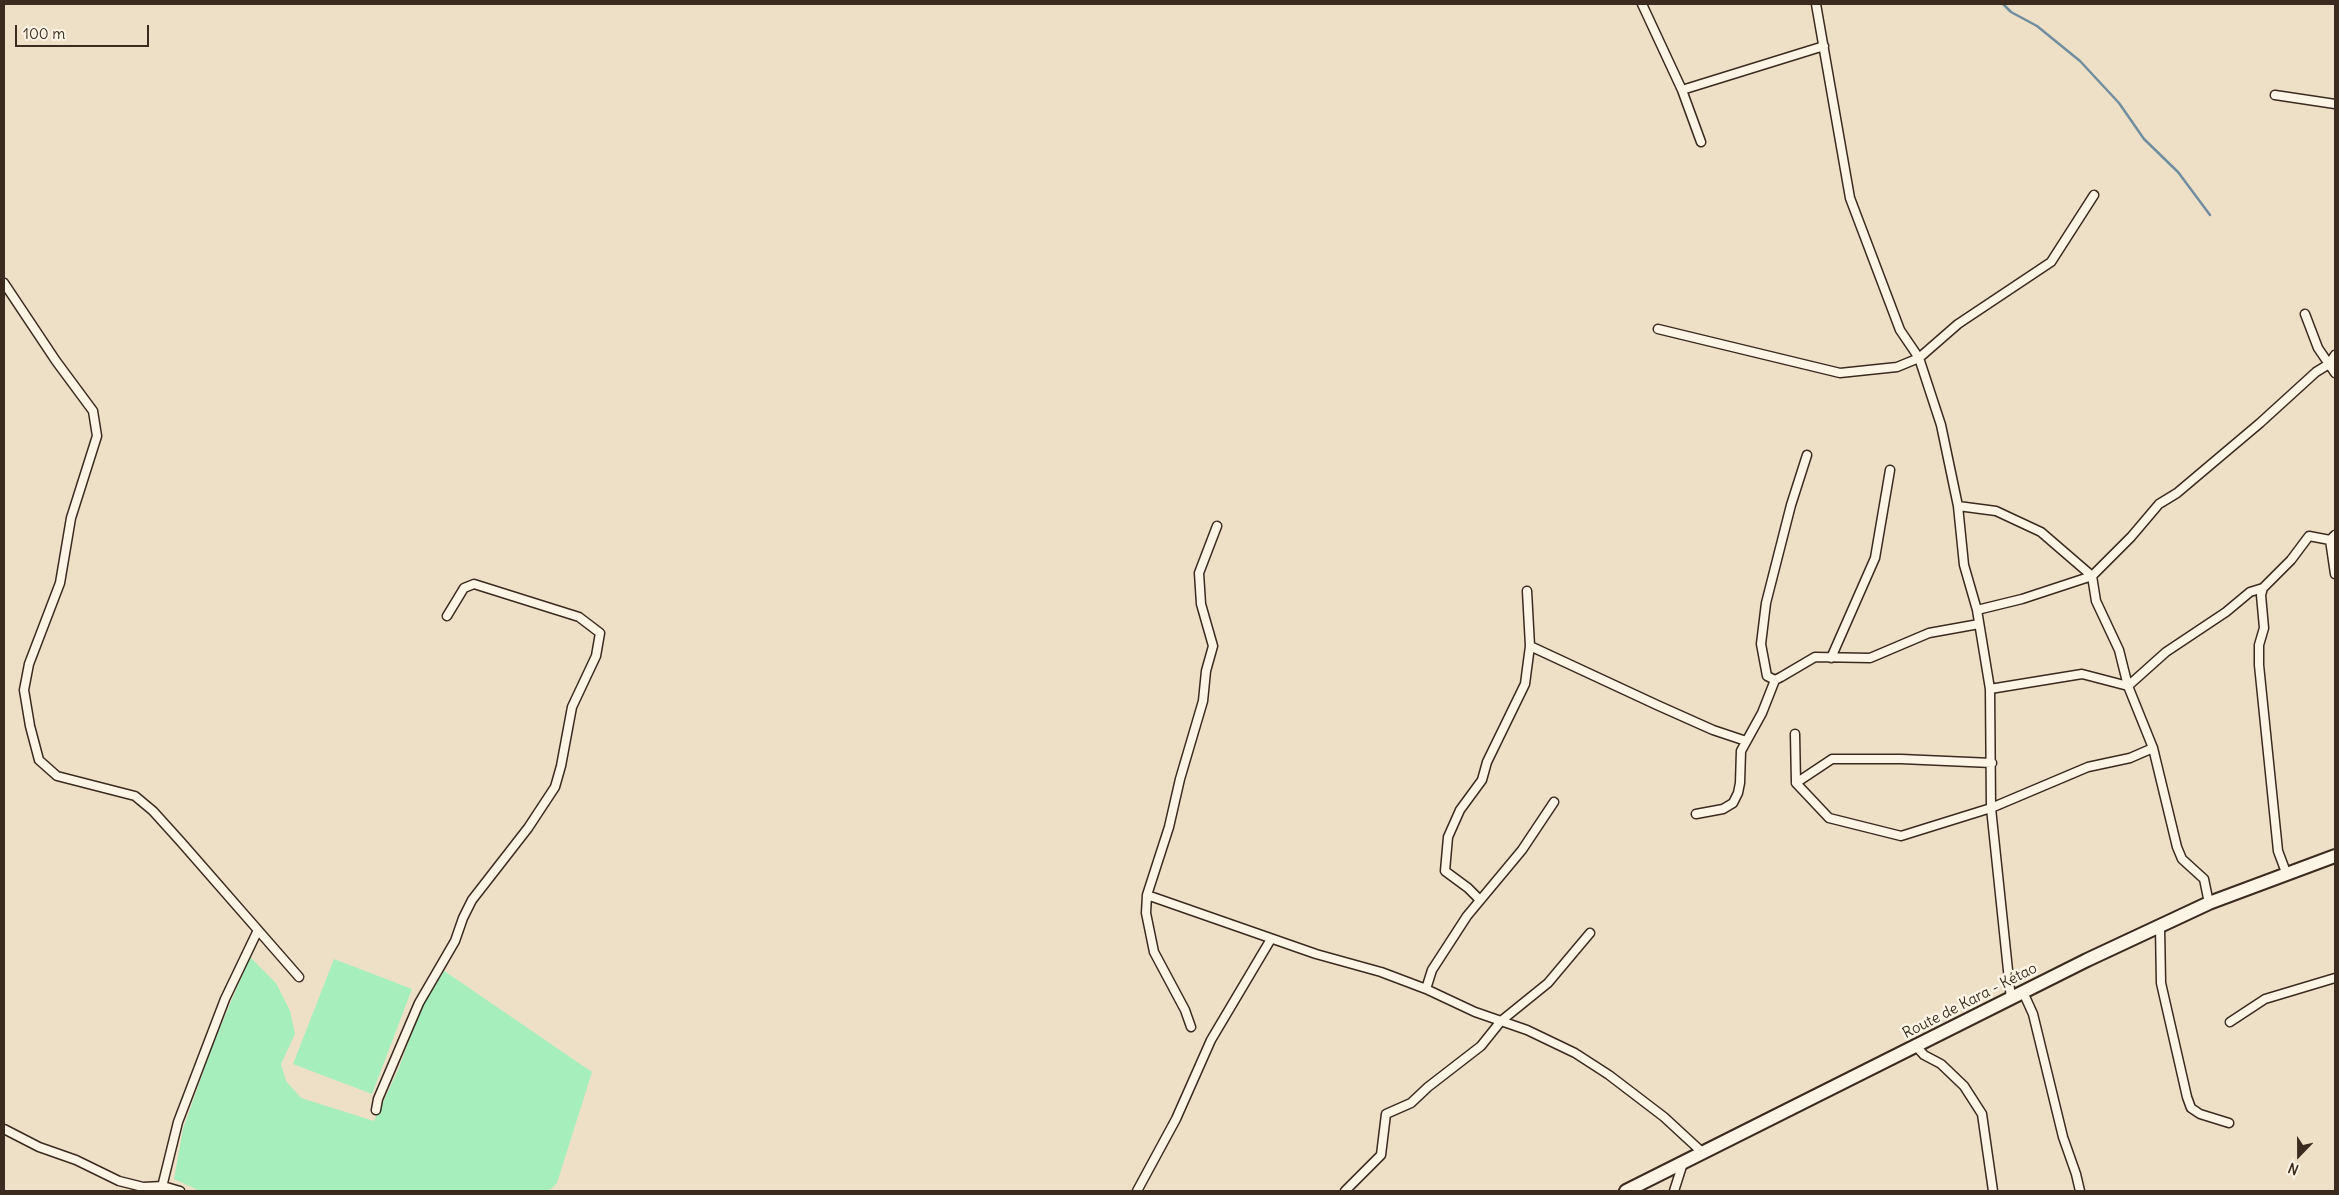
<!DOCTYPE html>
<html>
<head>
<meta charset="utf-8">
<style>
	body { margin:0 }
	#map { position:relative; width:2339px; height:1195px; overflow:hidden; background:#eee0c7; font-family:Delius,sans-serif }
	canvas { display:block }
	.frame { position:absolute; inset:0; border:5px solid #3b2a1e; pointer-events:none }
	.north { position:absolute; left:2274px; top:1130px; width:50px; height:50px; -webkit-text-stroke:4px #fcf5e5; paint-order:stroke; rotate:202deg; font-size:14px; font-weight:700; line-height:20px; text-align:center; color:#3b2a1e }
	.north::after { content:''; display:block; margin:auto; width:18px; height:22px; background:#3b2a1e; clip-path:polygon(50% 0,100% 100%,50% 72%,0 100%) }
	.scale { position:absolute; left:15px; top:25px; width:134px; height:22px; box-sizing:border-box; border:2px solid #3b2a1e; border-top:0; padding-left:6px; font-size:15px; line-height:18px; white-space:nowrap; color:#3b2a1e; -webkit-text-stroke:4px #fcf5e5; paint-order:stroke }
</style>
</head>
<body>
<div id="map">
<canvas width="2339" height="1195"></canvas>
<div class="frame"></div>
<div class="north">N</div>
<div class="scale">100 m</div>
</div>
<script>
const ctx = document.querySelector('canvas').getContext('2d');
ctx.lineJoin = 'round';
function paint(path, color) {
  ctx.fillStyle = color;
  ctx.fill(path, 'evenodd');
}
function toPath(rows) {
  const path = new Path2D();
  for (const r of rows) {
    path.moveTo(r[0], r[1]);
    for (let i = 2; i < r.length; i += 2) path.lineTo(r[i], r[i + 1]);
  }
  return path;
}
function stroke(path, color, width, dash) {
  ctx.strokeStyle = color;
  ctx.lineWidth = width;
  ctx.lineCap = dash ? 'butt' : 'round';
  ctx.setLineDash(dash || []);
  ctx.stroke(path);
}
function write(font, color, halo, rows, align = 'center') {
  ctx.font = font + ' Delius,sans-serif';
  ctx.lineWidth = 5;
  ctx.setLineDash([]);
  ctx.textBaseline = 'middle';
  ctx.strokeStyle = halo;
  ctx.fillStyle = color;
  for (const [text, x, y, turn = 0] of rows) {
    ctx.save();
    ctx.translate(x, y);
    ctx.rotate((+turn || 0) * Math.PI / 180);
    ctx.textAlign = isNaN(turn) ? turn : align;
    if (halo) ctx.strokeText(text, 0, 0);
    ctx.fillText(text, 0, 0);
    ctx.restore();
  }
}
const green = toPath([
	[250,957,276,983,290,1011,295,1034,281,1064,286,1081,301,1098,374,1121,398,1070,437,966,592,1072,557,1183,549,1191,200,1191,174,1179,183,1129,213,1044],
	[334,959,412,989,372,1094,293,1064]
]);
const stream = toPath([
	[2003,4,2011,12,2037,26,2080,61,2119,103,2144,139,2178,172,2210,215]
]);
const street = toPath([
	[1642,4,1682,90,1701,142],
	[1816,4,1850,198,1900,330,1919,358,1941,425,1958,506,1964,565,1977,610,1990,689,1991,808,2088,767,2130,758,2153,748],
	[1682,90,1824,46],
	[2275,95,2335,104],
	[4,283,56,361,93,411,97,436,71,518,60,583,29,664,24,690,30,726,39,760,57,776,135,796,153,811,181,842,299,977],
	[2305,314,2318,348,2335,373],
	[1658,329,1840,373,1897,367,1919,358,1958,324,2051,262,2094,195],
	[1807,455,1791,505,1766,603,1761,644,1767,676,1775,680,1781,677,1815,657,1870,658,1929,633,1979,624],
	[1958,506,1996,511,2041,532,2092,576],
	[2335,535,2330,540,2335,574],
	[1977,610,2022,599,2092,576],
	[1530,646,1657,705,1713,730,1746,741],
	[1831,658,1875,558,1890,470],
	[1990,689,2082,674,2128,686,2166,652,2226,612,2250,592,2263,588],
	[1795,734,1796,783,1829,818,1901,836,1991,808,2011,999],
	[1796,783,1832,759,1901,759,1992,763],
	[1696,814,1723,809,1733,803,1738,793,1740,783,1741,751,1762,713,1775,680],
	[2287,875,2278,851,2259,665,2259,645,2264,628,2261,595,2263,588,2291,560,2309,536,2330,540],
	[1147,895,1316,954,1381,972,1426,989,1475,1012,1527,1030,1575,1053,1609,1075,1664,1117,1703,1153],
	[1480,900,1468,888,1445,871,1448,837,1460,810,1482,780,1487,762,1525,684,1530,646,1527,591],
	[2209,903,2204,879,2182,859,2177,847,2153,748,2128,686,2119,650,2096,601,2092,576,2131,537,2159,504,2177,493,2260,423,2316,372,2329,364,2335,355],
	[2160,927,2161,983,2187,1097,2191,1108,2200,1114,2229,1123],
	[1426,989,1432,970,1467,916,1522,850,1554,802],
	[2023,992,2033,1014,2063,1137,2076,1174,2080,1191],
	[2230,1022,2265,999,2335,978],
	[1191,1027,1185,1010,1154,952,1146,913,1147,895,1169,827,1180,779,1203,701,1206,671,1213,646,1201,604,1199,573,1217,526],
	[1916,1046,1924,1055,1941,1064,1964,1086,1982,1114,1993,1191],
	[376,1110,378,1099,419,1003,455,941,463,918,472,900,528,828,555,787,561,766,572,707,596,656,600,633,579,617,474,584,464,588,447,616],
	[4,1129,39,1147,76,1160,119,1181,143,1187,163,1186,180,1191],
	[161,1191,178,1122,225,999,258,930],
	[1137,1191,1176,1119,1211,1040,1271,939],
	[1345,1191,1381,1155,1386,1114,1411,1103,1428,1087,1481,1046,1501,1021,1548,983,1590,933],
	[1674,1191,1683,1163]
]);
const primary = toPath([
	[1626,1191,2087,960,2209,903,2335,856]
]);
const streetNames = [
	["Route de Kara - Kétao",1970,1001,-27]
];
paint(green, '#a6efbd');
stroke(stream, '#708e9f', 2.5);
stroke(street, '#3b2a1e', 11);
stroke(primary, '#3b2a1e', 16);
stroke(street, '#fcf5e5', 8);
stroke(primary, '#fcf5e5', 12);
write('15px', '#3b2a1e', '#fcf5e5', streetNames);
</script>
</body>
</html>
